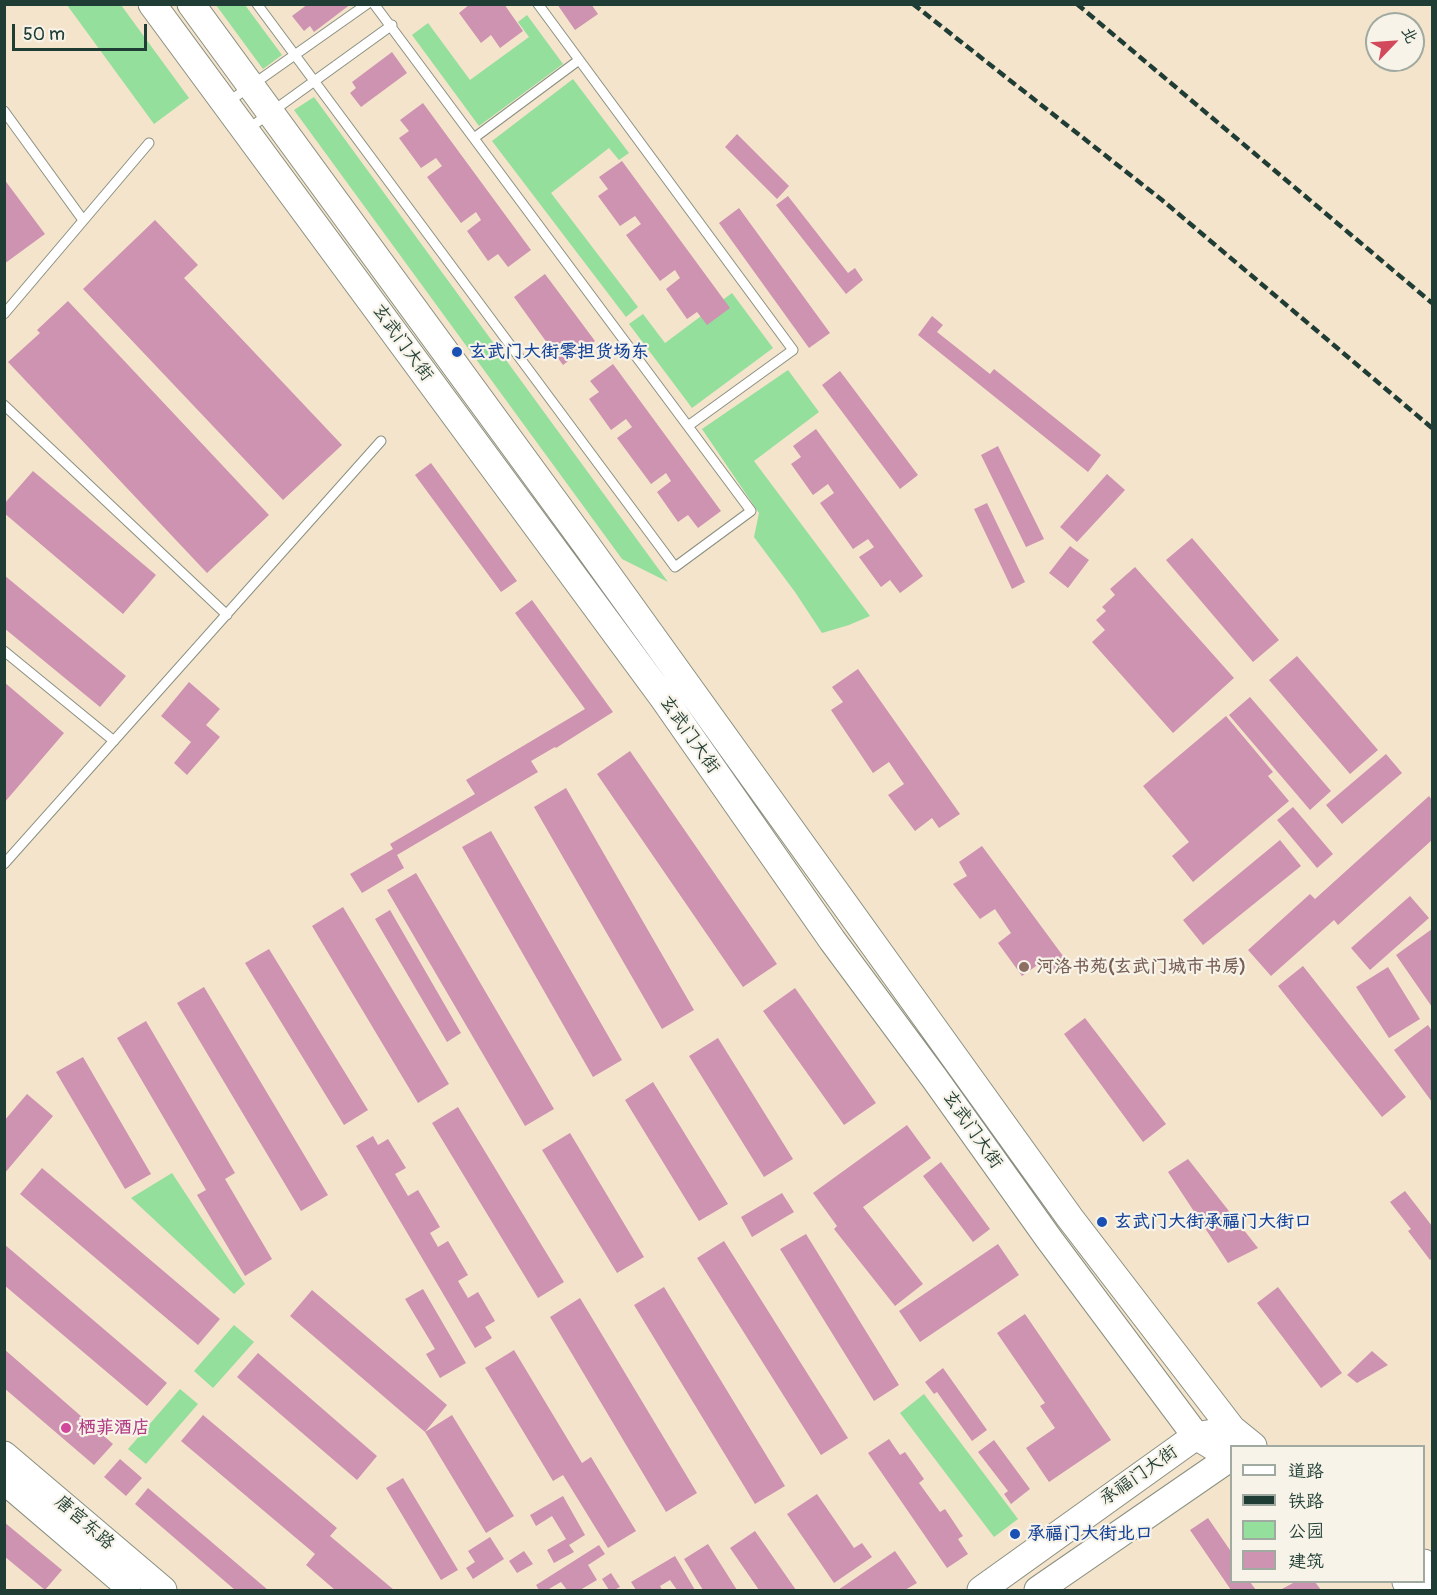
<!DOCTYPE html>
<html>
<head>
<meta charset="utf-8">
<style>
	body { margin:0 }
	#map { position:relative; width:1437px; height:1595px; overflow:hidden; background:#f4e4cc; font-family:Pangolin,"LXGW WenKai TC",sans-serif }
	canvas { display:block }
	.frame { position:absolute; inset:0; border:6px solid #1f3d34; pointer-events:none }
	.legend { position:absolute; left:1230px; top:1445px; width:195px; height:138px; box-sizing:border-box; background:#f7f3e8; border:2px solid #a1aaa0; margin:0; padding:8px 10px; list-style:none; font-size:18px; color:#1f3d34 }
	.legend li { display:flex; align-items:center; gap:12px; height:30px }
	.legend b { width:30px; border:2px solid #a1aaa0 }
	.north { position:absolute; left:1365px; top:12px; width:60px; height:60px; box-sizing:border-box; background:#f7f3e8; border:2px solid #a1aaa0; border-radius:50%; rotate:65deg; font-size:16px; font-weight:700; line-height:24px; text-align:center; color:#1f3d34 }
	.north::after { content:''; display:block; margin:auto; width:21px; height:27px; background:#d1495b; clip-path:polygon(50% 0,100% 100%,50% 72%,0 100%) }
	.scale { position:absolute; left:12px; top:24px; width:135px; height:27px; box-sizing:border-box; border:3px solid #1f3d34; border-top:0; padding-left:8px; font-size:18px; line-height:21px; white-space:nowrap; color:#1f3d34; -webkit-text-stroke:4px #f7f3e8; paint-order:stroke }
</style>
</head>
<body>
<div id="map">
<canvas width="1437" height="1595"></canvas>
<div class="frame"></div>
<ul class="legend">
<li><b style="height:8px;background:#fff"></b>道路</li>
<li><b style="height:8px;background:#1f3d34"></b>铁路</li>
<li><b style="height:16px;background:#93df9b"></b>公园</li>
<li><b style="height:16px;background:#ce93b1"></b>建筑</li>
</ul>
<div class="north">北</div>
<div class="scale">50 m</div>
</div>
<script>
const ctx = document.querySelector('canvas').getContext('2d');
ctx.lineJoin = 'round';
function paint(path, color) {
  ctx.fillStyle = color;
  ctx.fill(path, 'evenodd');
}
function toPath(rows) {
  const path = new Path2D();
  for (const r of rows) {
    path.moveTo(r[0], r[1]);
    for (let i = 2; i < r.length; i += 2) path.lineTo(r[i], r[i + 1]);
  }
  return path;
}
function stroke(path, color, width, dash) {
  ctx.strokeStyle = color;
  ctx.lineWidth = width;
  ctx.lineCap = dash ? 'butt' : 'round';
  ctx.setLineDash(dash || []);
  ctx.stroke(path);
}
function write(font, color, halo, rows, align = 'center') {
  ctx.font = font + ' Pangolin,"LXGW WenKai TC",sans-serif';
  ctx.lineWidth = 4.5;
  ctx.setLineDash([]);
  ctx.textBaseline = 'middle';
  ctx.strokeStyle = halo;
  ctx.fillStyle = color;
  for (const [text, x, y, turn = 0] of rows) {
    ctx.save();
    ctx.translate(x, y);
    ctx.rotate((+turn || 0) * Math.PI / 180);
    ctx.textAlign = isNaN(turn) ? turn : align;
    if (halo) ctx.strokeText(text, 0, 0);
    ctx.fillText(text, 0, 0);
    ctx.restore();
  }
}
const green = toPath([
	[67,5,121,5,189,98,154,124],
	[216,5,245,5,282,55,263,69],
	[527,15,563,64,479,126,412,35,428,23,470,80,529,37,518,22],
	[573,79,629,153,619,160,609,148,551,193,638,307,626,317,492,141],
	[314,97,668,582,622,559,294,110],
	[732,293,773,348,692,408,629,324,643,314,665,343],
	[788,370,819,412,754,461,870,616,849,625,822,633,795,592,754,537,759,513,702,429],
	[172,1173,245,1284,234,1294,131,1198],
	[234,1325,254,1342,213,1388,194,1371],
	[180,1389,198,1404,146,1464,128,1449],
	[924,1394,1018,1519,994,1537,900,1413]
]);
const building = toPath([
	[308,4,351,4,314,32,310,26,304,31,292,16],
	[470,4,504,4,523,31,500,48,491,35,481,43,459,13],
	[557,4,591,4,598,14,575,30],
	[392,52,407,73,361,107,350,93,356,88,352,82],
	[423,103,531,250,508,267,498,254,488,261,467,231,481,220,476,212,461,223,427,177,442,166,436,158,421,168,399,138,409,131,400,120],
	[737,134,789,186,777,199,725,147],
	[622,161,730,308,707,325,697,312,687,319,666,289,680,278,675,270,660,281,626,235,641,224,635,216,620,226,598,196,608,189,599,177],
	[4,179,45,234,4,264],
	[788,196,848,273,855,268,863,280,846,294,776,205],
	[739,208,830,333,809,348,719,223],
	[155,220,198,265,184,278,342,445,283,500,83,289],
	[545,274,595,341,563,365,514,297],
	[68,301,269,515,207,573,8,362,40,333,37,330],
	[932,316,943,325,937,332,990,374,994,369,1101,455,1088,472,918,335],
	[613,364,721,511,698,528,688,515,678,522,657,492,671,481,666,473,651,484,617,438,632,427,626,419,611,430,589,399,599,392,590,381],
	[840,371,918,475,900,489,822,385],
	[816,429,923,576,900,593,890,580,881,587,859,557,874,547,868,539,853,549,820,503,834,493,828,484,813,495,791,464,801,457,793,446],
	[998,446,1044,539,1026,547,981,455],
	[431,463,517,581,501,592,415,475],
	[33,471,156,575,123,614,4,513,4,504],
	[1107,474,1125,490,1077,542,1060,527],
	[987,503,1025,582,1012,589,974,509],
	[1192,538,1279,640,1253,662,1166,560],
	[1070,546,1089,560,1068,588,1049,573],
	[1135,567,1234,678,1173,733,1092,642,1105,630,1096,620,1106,611,1102,607,1115,595,1110,589],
	[4,575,126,676,100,707,4,628],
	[532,600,613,712,556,748,555,747,531,761,538,772,397,855,404,868,362,893,350,874,393,849,390,844,475,794,466,780,585,709,515,613],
	[1297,656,1378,750,1350,774,1269,680],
	[858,669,960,814,939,828,932,818,915,831,888,795,904,784,889,762,873,773,831,710,843,702,832,687],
	[4,682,64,733,4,803],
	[189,682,220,709,206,725,220,737,187,775,174,763,191,742,161,716],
	[1250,697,1331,791,1310,810,1229,715],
	[1226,716,1273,772,1268,776,1289,801,1193,882,1172,856,1189,842,1143,786],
	[630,751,777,964,743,987,597,774],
	[1386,754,1402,773,1342,824,1326,805],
	[566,788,694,1010,662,1029,534,807],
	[1429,796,1432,800,1432,840,1338,925,1334,920,1271,976,1248,950,1310,894,1315,899],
	[1293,807,1333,854,1317,868,1277,820],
	[491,831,622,1060,593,1077,462,847],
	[1280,840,1301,866,1203,945,1183,920],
	[982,846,1066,960,1047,975,1039,964,1022,976,998,943,1011,933,995,909,980,919,953,884,967,876,959,862],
	[416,873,554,1109,525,1126,387,890],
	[1410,896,1429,918,1370,970,1351,948],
	[343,907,449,1084,418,1103,312,926],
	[390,910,461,1033,447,1042,375,919],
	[1432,929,1432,1007,1396,955],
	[269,949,368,1110,344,1125,245,963],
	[1303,966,1406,1097,1382,1117,1278,986],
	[1388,967,1420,1019,1389,1038,1356,987],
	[204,987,328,1195,301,1211,177,1003],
	[795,988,876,1103,844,1125,763,1011],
	[1085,1018,1166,1124,1143,1142,1064,1034],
	[146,1021,235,1173,225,1179,272,1259,245,1276,197,1195,206,1190,117,1038],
	[1428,1025,1432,1031,1432,1102,1394,1050],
	[718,1038,793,1159,764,1177,689,1056],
	[83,1057,151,1174,125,1189,56,1072],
	[653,1082,728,1204,699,1221,625,1100],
	[27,1094,53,1116,4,1174,4,1121],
	[458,1107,564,1282,538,1298,432,1123],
	[907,1125,931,1158,863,1207,923,1284,895,1306,834,1229,837,1226,813,1193],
	[570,1133,644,1257,617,1273,542,1150],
	[373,1136,378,1145,388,1139,406,1168,395,1174,408,1196,418,1190,440,1227,430,1233,438,1247,448,1241,468,1275,458,1281,468,1298,478,1292,495,1321,485,1327,492,1338,475,1348,356,1146],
	[1188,1159,1258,1248,1228,1263,1168,1172],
	[941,1162,990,1229,973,1242,923,1176],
	[42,1168,220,1319,198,1345,20,1194],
	[1405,1191,1432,1226,1432,1258,1430,1260,1408,1231,1411,1229,1390,1202],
	[782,1193,794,1212,752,1237,741,1217],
	[806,1234,899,1385,874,1401,780,1249],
	[724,1241,848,1438,821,1455,697,1258],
	[4,1244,167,1383,147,1406,4,1285],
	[998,1244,1019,1275,920,1342,899,1311],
	[664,1287,785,1486,755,1504,634,1305],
	[1278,1287,1342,1373,1321,1388,1257,1303],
	[423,1289,466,1363,440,1378,426,1354,435,1349,405,1299],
	[312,1290,447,1405,425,1432,290,1316],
	[580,1298,697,1493,666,1512,550,1317],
	[1025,1314,1111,1440,1049,1482,1026,1448,1055,1428,1040,1406,1045,1403,997,1333],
	[4,1349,113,1444,94,1465,4,1388],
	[514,1350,582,1463,591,1457,636,1531,608,1548,563,1475,553,1481,485,1368],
	[1372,1351,1388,1365,1357,1383,1347,1375],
	[258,1353,377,1456,357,1480,237,1377],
	[943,1368,987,1430,972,1441,937,1392,934,1394,925,1382],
	[203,1415,337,1528,330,1536,394,1590,335,1590,306,1565,315,1554,181,1441],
	[452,1415,514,1516,486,1533,425,1432],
	[889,1439,900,1455,905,1452,924,1479,919,1483,940,1512,945,1509,963,1536,958,1539,968,1554,947,1568,868,1453],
	[994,1440,1030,1489,1011,1504,1004,1494,1008,1491,978,1452],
	[120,1459,142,1478,126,1496,104,1477],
	[403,1478,458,1570,441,1580,386,1488],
	[148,1488,268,1590,235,1590,135,1504],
	[817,1494,854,1548,862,1543,872,1557,834,1583,787,1514],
	[563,1496,585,1535,569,1545,574,1552,554,1563,547,1550,566,1539,552,1516,536,1526,530,1515],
	[1208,1518,1232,1553,1232,1582,1250,1582,1256,1590,1231,1590,1190,1530],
	[4,1522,62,1570,45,1590,4,1556],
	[755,1531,796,1590,759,1590,730,1548],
	[490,1537,504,1559,473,1579,466,1568,475,1562,468,1551],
	[708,1544,737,1590,703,1590,684,1559],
	[599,1545,605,1554,588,1565,597,1580,580,1590,567,1590,561,1582,547,1590,539,1590,536,1585],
	[524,1551,533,1564,517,1573,509,1561],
	[895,1551,917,1583,905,1590,838,1590],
	[675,1556,695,1590,677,1590,670,1580,660,1586,662,1590,636,1590,631,1582],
	[611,1573,620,1587,614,1590,609,1590,602,1579],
	[1295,1582,1315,1582,1321,1590,1280,1590]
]);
const lane = toPath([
	[257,4,675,567,751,511,374,4],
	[538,4,793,350,688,426],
	[228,102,367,4],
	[4,111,83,220],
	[248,129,392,25],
	[474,138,579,60],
	[4,314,149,143],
	[4,405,227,615],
	[4,651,114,741],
	[4,864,381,441]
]);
const secondary = toPath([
	[152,4,664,699,832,940,935,1079,1049,1239,1196,1436,1232,1458],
	[191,4,585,543,1070,1218,1232,1429,1253,1446],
	[4,1455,163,1590],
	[4,1480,127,1585],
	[1424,1563,1432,1569],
	[1406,1582,1420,1590],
	[981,1590,1196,1436,1213,1433],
	[1038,1590,1231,1457]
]);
const rail = toPath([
	[913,4,1162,200,1432,428],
	[1077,4,1432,303]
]);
const markers = [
	[457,352,6,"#1a4fb4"],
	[1024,967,6,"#8d6e63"],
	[1102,1222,6,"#1a4fb4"],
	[66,1428,6,"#d1479c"],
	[1015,1534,6,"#1a4fb4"]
];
const streetNames = [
	["玄武门大街",402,343,54],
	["玄武门大街",689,735,55],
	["玄武门大街",972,1130,55],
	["承福门大街",1139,1476,-35],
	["唐宫东路",84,1523,41]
];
const transitNames = [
	["玄武门大街零担货场东",469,352],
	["玄武门大街承福门大街口",1114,1222],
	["承福门大街北口",1027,1534]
];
const educationNames = [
	["河洛书苑(玄武门城市书房)",1036,967]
];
const hotelNames = [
	["栖菲酒店",78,1428]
];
paint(green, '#93df9b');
paint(building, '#ce93b1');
stroke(lane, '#8a9080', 11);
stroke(secondary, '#8a9080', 29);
stroke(lane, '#fff', 9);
stroke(secondary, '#fff', 27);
stroke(rail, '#1f3d34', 4.5, [9, 4.5]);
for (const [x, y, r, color] of markers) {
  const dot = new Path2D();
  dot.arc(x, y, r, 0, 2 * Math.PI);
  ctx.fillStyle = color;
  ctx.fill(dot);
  stroke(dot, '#f7f3e8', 2);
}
write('18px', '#1f3d34', '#f7f3e8', streetNames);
write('bold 18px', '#164399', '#f7f3e8', transitNames, 'left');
write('bold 18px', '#785e54', '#f7f3e8', educationNames, 'left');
write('bold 18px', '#b23c85', '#f7f3e8', hotelNames, 'left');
</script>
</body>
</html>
